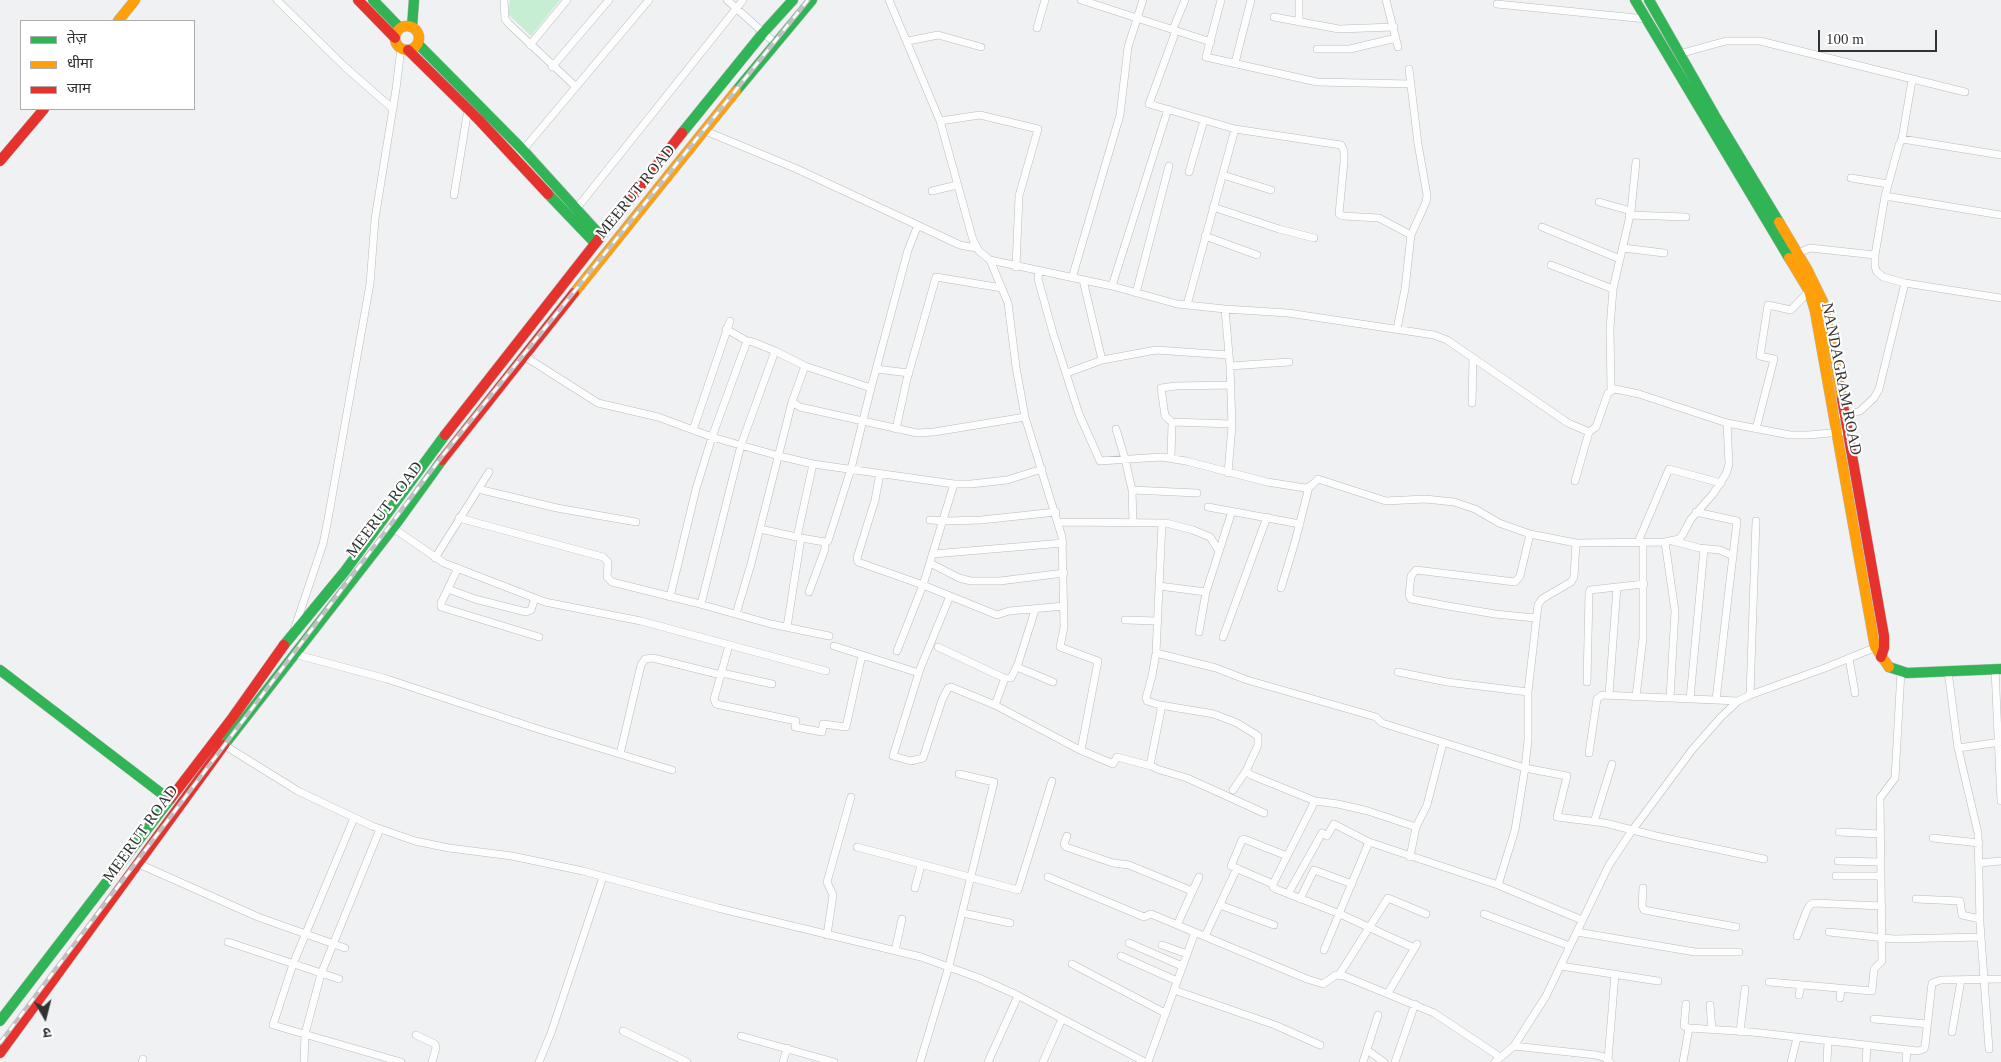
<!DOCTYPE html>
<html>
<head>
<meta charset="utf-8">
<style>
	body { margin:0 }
	#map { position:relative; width:2001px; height:1062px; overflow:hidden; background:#f0f1f2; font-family:"Times New Roman","Noto Sans Devanagari",serif }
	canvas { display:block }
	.legend { position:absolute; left:20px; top:20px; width:175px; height:90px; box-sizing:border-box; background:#fff; border:1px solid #adadad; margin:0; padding:6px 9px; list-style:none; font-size:15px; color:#313232 }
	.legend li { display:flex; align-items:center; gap:10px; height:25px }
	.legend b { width:25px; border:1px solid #adadad }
	.north { position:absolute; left:20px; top:992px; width:50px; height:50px; -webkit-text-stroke:4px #fff; paint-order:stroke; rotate:172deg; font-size:14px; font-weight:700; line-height:20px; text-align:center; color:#313232 }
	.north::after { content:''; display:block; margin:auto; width:18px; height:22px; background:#313232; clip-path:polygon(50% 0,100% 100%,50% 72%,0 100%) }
	.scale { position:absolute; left:1818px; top:30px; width:119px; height:22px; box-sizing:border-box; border:2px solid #313232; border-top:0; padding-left:6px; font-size:15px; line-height:18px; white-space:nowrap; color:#313232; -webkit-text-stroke:4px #fff; paint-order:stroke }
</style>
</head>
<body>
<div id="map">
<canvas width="2001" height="1062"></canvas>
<ul class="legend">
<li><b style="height:6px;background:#30b455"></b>तेज़</li>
<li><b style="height:6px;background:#ff9f0a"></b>धीमा</li>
<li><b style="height:6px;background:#e5322d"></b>जाम</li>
</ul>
<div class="north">उ</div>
<div class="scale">100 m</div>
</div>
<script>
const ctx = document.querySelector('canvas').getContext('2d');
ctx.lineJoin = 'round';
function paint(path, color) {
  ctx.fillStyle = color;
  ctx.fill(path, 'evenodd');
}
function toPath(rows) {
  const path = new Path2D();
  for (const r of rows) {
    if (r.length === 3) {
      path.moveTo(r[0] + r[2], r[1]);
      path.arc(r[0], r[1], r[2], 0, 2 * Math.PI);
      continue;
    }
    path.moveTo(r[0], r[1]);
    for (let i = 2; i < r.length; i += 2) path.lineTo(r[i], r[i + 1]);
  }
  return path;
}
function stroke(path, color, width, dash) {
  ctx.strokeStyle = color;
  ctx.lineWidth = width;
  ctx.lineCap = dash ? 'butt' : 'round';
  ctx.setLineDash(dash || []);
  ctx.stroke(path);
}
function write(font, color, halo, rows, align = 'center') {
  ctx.font = font + ' "Times New Roman",serif';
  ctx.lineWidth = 4;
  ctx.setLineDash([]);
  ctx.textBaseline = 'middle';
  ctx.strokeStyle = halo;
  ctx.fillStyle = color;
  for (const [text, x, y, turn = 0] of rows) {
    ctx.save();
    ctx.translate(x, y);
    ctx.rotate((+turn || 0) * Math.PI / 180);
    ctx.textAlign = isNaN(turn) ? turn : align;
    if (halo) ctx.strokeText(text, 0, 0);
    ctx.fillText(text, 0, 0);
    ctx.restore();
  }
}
const green = toPath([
	[510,0,560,0,531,36,508,14]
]);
const street = toPath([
	[277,0,345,67,393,109],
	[504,0,505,19,509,24,575,86],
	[727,0,776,44],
	[889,0,940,121,973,240,979,251,990,260,1112,286,1177,304,1225,309,1288,313,1434,335,1447,340,1568,423,1589,432,1596,427,1608,393,1615,389,1639,394,1727,423,1790,435,1808,435,1842,432],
	[1081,0,1211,42],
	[1185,0,1174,27,1174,36,1149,104,1235,129,1341,145,1344,151,1344,162,1339,214,1343,216,1379,218,1411,235],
	[1221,0,1206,57,1317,82,1411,84],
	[1386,0,1398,47],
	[1497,4,1646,19],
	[1274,17,1339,29,1394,27],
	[1299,22,1299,0],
	[1037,28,1045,0],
	[908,41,938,35,981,47],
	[530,45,567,0],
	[1317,49,1350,49,1396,38],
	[1679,54,1726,41,1760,41,1965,92],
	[1235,63,1251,0],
	[552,67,609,0],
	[940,121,980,115,1038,129,1019,196,1016,267],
	[703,130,797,169,960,245,976,248],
	[1902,139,1912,80],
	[523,150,649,0],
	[2001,155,1902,139,1899,145,1885,196,1875,255,1875,267,1877,272,1883,277,1905,283,2001,298],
	[1189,172,1204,120],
	[1223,175,1271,190],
	[1851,178,1888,184],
	[932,191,957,185],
	[454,195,468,109],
	[1885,196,2001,215],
	[1599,202,1631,211],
	[1213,207,1279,229,1314,238],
	[577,208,743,0],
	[1629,215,1686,217],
	[1542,227,1620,259],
	[1205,236,1257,255],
	[1623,248,1664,253],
	[1798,253,1810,248,1875,255],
	[990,260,1008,303,1016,367,1025,417,1062,537,1064,627,1060,647,1098,661,1081,750],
	[1551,265,1613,289],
	[1039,271,1038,279,1053,333,1079,414,1100,461,1161,457,1186,461,1267,482,1305,488,1311,486,1318,479,1386,501,1425,499,1454,502,1475,509,1499,523,1530,534,1576,543,1665,542,1679,539,1683,534,1691,519,1713,494,1726,474,1729,464,1727,423],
	[1072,278,1120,115,1128,47,1143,0],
	[1083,280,1102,360],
	[1112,286,1168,109],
	[1136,293,1169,166],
	[1187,305,1235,129],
	[1225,309,1230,366,1232,426,1228,473],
	[726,329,747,341,753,342,775,351,805,366,871,388],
	[1397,329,1405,289,1411,235,1426,202,1427,195,1418,144,1409,69],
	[524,356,598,403,658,417,712,437,779,456,813,464,954,484,971,484,1007,480,1042,469],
	[1230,366,1289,362],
	[876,369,909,373],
	[1067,373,1102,360,1156,350,1228,355],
	[1611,390,1610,328,1613,289,1631,211,1636,162],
	[792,402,800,407,917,433,934,432,1025,417],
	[1472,403,1473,358],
	[1842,416,1860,411,1874,398,1879,389,1905,283],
	[1172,422,1232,424],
	[896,429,907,379,936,277,1002,288],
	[1116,429,1125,459,1132,490,1133,522],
	[1756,429,1774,359,1760,356,1768,305,1791,310,1809,291],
	[693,430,730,321],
	[1171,458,1172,422,1165,416,1161,388,1176,386,1230,385],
	[880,473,875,500,857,558,858,562,923,585,997,615,1009,611,1064,606],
	[1575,481,1589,432],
	[478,489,557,508,636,522],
	[1132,490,1197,493],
	[1208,507,1300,524],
	[1696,512,1737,521,1716,700],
	[459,518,603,557,608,562,607,577,612,582,696,603,771,624,829,636],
	[930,520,947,521,981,520,1056,512],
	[1059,522,1166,523,1193,530,1210,537,1219,551],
	[1162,523,1156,653,1152,676,1146,698,1147,701,1160,705,1161,710,1150,765,1157,769,1187,778,1264,813],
	[393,528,444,563,545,602,641,621,826,671],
	[760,529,801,538,825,542,828,541,851,469,871,388,908,250,918,225],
	[1530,534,1520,576,1515,582,1416,570,1411,576,1409,595,1411,599,1448,606,1495,614,1535,618],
	[797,537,813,464],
	[1673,541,1699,548,1720,550,1733,556],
	[1638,542,1669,469,1721,483],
	[1665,542,1675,611,1670,698],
	[933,554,1063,543],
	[435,558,489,472],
	[930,563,959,578,971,581,1000,581,1064,573],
	[458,568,441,603,441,607,539,637],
	[1159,586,1206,592],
	[1281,588,1295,542,1309,487],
	[448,589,475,599,526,612,531,610,535,598],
	[809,592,825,549,825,542],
	[950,596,920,669,893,756,911,761,923,758,942,700,948,688,951,687,995,705,1078,749,1113,764,1117,757,1151,766],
	[670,597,696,489,712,437,747,341],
	[701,604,741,445,775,351],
	[736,614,751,564,792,402,805,366],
	[1125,620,1158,621],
	[295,627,323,544,328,519,370,284,375,219,396,89,401,48],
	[787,627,801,538],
	[1199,632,1206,592,1232,511],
	[1223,637,1267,517],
	[729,645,714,699,716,704,796,721,795,727,822,732,823,724,846,727,862,655],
	[834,646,919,673],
	[938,647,1004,678,1011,678,1018,664,1035,610],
	[897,651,923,585,954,484],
	[1156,653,1216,668,1247,680,1376,717,1382,723,1525,768,1567,776,1557,817,1605,823,1656,836,1764,859],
	[294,654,387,679,541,730,672,770],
	[1849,658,1855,693],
	[1017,667,1053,682],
	[1995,669,2001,801],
	[1948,671,1958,748,1978,833,1980,923,1989,1049],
	[1398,672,1447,682,1528,692],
	[722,673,772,684],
	[1587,682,1589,593,1590,590,1644,584],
	[1609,695,1617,587],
	[1750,695,1756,521],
	[1636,697,1643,638,1643,542],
	[1690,699,1704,549],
	[995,705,1005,678],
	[1160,705,1214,714,1237,723,1258,736,1258,745,1246,771,1233,790],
	[224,745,298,791,372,826,415,841,449,848,512,856,583,871,718,908,921,957,979,978,1015,994,1145,1062],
	[1958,748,2001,742],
	[1589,753,1597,699,1602,695,1738,701],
	[620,754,641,665,645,659,653,658,721,675],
	[1246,771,1251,775,1315,801,1338,804,1368,811,1416,827],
	[354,818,293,964,273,1025,401,1062],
	[1594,822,1612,764],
	[1839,832,1880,834],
	[1067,836,1064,844,1066,847,1113,863,1129,865,1192,891],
	[1933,838,1979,843],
	[857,847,1018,890,1052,781],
	[1287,856,1244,839,1242,840,1231,866,1273,884,1273,887,1276,889,1340,914,1414,948],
	[1410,857,1416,827,1427,805,1443,743],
	[1838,861,1881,862],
	[1979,863,2001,861],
	[139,864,258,917,345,948],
	[1836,876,1881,876],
	[1048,877,1144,917,1151,914,1307,979,1323,984,1336,975,1344,976,1434,1013,1500,1057],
	[1273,884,1315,801],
	[1498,885,1515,830,1525,768,1528,740,1528,692,1538,605,1542,599,1571,582,1574,577,1576,543],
	[915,888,921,865],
	[1643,888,1642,906,1644,910,1736,927],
	[1288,894,1322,833,1327,836,1334,824,1369,842,1498,885,1582,920],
	[1300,899,1314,870,1352,884],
	[1916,899,1960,901,1962,915,1980,919],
	[1220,905,1274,925],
	[963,913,1010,923],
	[1484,914,1570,946],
	[1177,925,1199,877],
	[1577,932,1695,952,1739,952],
	[1829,932,1894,939,1981,937],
	[827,935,833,895,827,882,851,797],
	[1205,936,1237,868],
	[1797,936,1807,910,1810,905,1814,903,1882,906],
	[228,942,339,979],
	[1129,943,1182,966],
	[1162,945,1187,954],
	[1324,950,1369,842],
	[895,951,902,919],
	[1121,956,1177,981],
	[1072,964,1165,1013],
	[1561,966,1658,981],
	[1339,975,1388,898,1426,914],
	[1769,982,1872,991,1874,969,1882,961,1880,798,1895,778,1901,671],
	[1174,990,1275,1025,1320,1045],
	[1388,993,1417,944],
	[1799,995,1801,985],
	[1840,998,1841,988],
	[1686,1004,1684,1026,1689,1028,1752,1032,1918,1051,1924,1049,1925,1046,1932,983,1941,980,2001,979],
	[1710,1005,1712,1030],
	[1874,1019,1927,1024],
	[623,1031,687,1062],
	[1740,1032,1745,989],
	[1952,1032,1961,980],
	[416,1035,435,1044,436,1048,432,1062],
	[741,1036,834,1062],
	[1514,1046,1596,1055,1604,1057,1610,1062],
	[1367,1050,1384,1062],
	[1608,1060,1615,974],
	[142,1062,143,1059],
	[304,1062,305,1034,321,974,380,829],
	[539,1062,551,1033,603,877],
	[783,1062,787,1048],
	[920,1062,949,966,994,782,959,774],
	[988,1062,1018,996],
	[1043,1062,1062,1019],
	[1148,1062,1195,932],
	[1363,1062,1378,1015],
	[1395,1062,1415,1004],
	[1495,1062,1514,1046,1546,996,1609,865,1631,832,1692,750,1721,717,1738,701,1750,695,1825,668,1879,646],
	[1683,1062,1689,1028],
	[1791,1062,1797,1038],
	[1827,1062,1828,1041],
	[1866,1062,1867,1046],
	[1906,1062,1907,1050]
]);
const fast = toPath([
	[373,0,400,28],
	[1635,0,1789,258],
	[1649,0,1715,116,1779,222],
	[412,27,414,0],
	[418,44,523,150,600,235],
	[736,91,812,0],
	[682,133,763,33,793,0],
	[548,194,594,242],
	[284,645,345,571,445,435],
	[1889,667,1907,673,2001,669],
	[0,670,170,800],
	[224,745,393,528,442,460],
	[0,1021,171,798]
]);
const slow = toPath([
	[118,21,135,0],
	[407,38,12],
	[1779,222,1807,269,1823,302,1842,399],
	[1789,258,1809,291,1815,311,1875,647,1889,667],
	[574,293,736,91]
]);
const jam = toPath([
	[358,0,395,38],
	[408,50,479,120,548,194],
	[0,161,44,109],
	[1842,399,1884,636,1884,648,1881,657],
	[445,435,682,133],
	[442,460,574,293],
	[171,798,233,717,284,645],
	[0,1053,224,745]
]);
const rail = toPath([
	[0,1043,443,455,808,0]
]);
const streetNames = [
	["MEERUT ROAD",636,192,-51],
	["NANDAGRAM ROAD",1841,379,79],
	["MEERUT ROAD",385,510,-53],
	["MEERUT ROAD",141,834,-54]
];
paint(green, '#c6eed2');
stroke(street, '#babbbc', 8);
stroke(fast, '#babbbc', 11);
stroke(slow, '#babbbc', 11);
stroke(jam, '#babbbc', 11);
stroke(street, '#fdfdfd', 7);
stroke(fast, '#30b455', 10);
stroke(slow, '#ff9f0a', 10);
stroke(jam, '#e5322d', 10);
stroke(rail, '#c0c1c2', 4.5);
stroke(rail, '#fff', 2.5, [8]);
write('16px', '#313232', '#fff', streetNames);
</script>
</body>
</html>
